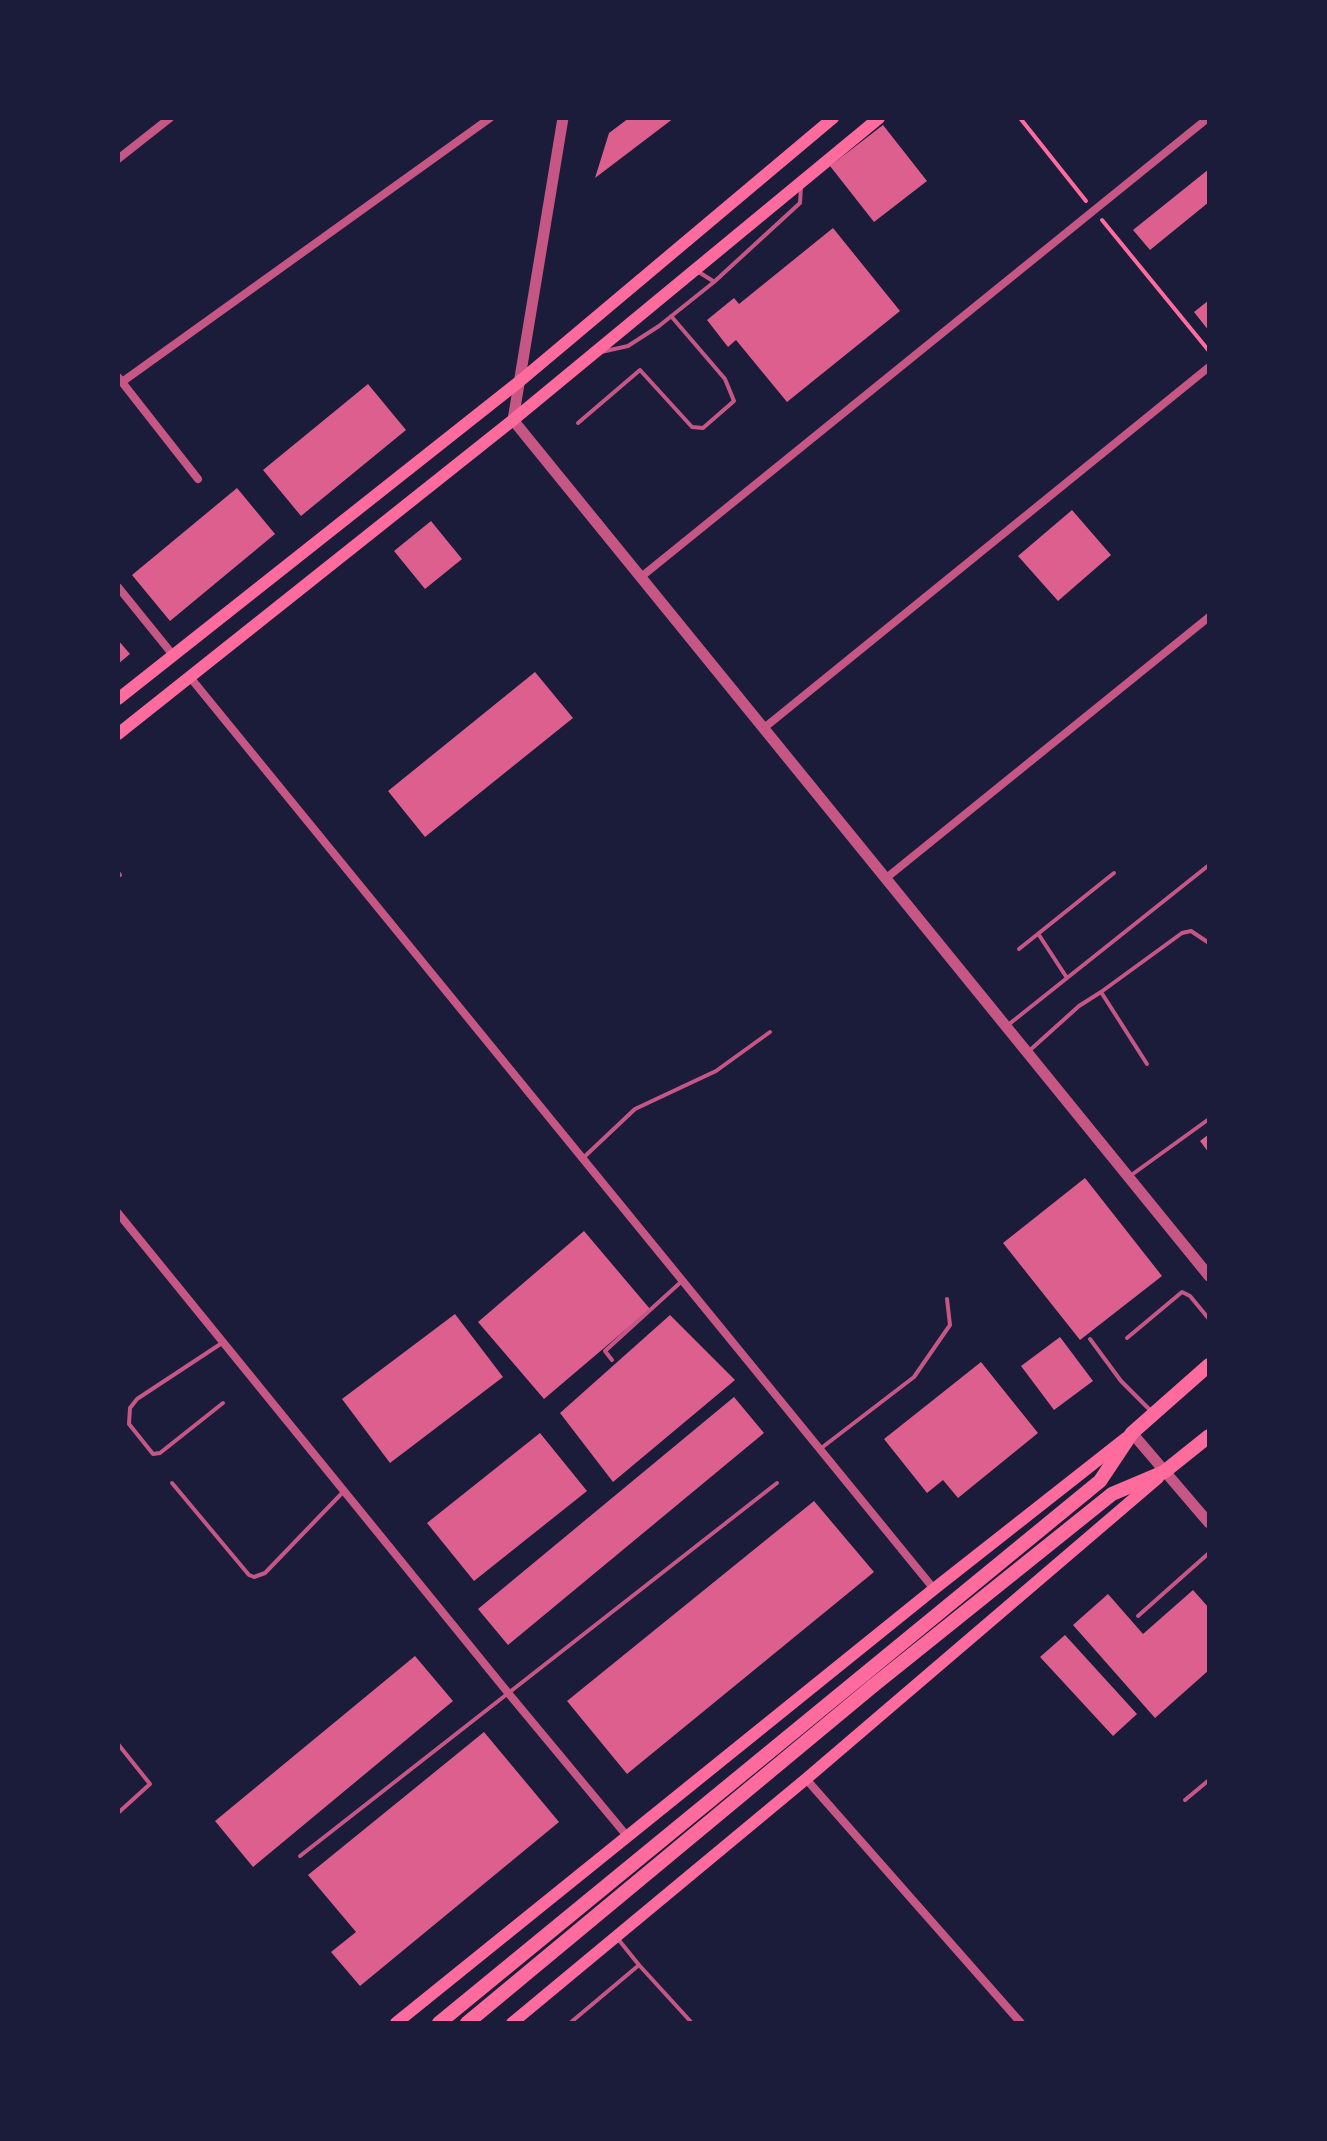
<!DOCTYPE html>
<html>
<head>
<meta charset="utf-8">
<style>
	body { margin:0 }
	#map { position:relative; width:1327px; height:2141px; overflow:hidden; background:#1b1b3a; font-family:"Source Sans 3",sans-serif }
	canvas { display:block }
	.frame { position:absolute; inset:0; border:120px solid #1b1b3a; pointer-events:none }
</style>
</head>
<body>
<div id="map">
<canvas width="1327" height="2141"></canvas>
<div class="frame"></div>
</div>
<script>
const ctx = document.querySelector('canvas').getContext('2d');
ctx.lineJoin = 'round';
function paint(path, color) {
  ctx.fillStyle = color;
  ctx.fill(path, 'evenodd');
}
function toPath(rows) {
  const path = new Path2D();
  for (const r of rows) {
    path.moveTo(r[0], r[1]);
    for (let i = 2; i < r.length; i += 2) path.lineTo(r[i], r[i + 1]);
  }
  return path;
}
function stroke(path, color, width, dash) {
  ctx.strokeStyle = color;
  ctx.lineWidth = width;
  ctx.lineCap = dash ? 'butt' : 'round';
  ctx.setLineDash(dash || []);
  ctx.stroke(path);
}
const building = toPath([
	[629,118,674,118,595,178,609,133],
	[883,125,927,181,874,222,830,166],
	[1209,169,1209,202,1150,250,1133,230],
	[833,228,900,311,787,402,736,340,728,347,707,320,734,298,739,304],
	[1209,300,1209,331,1194,312],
	[368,384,406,430,301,516,263,470],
	[237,488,275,534,170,621,132,575],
	[1072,510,1111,555,1058,601,1018,556],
	[431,521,462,559,425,589,394,551],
	[118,640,130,654,118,664],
	[535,672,573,718,425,837,388,791],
	[1209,1134,1209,1153,1200,1141],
	[1085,1178,1162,1276,1080,1340,1003,1243],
	[584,1231,650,1309,544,1399,478,1322],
	[455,1314,503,1377,390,1463,342,1399],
	[670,1315,735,1380,613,1482,560,1413],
	[1060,1337,1093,1381,1054,1410,1021,1366],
	[981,1362,1038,1433,958,1498,943,1480,927,1493,884,1439],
	[734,1397,764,1433,508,1645,478,1609],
	[540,1433,587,1491,474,1581,427,1523],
	[814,1501,874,1572,627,1774,567,1701],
	[1193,1590,1209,1608,1209,1670,1155,1718,1073,1625,1108,1594,1143,1634],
	[1065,1635,1137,1714,1113,1736,1040,1657],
	[415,1656,453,1701,253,1867,215,1821],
	[484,1732,559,1822,360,1986,331,1952,356,1932,308,1875]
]);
const path = toPath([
	[1020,118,1086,201],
	[1102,220,1209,351]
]);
const service = toPath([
	[697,271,713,281],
	[601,352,628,346,659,326,714,282,800,203,801,187],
	[578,423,640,370,692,427,703,428,734,401,725,379,671,316],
	[118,872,120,875],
	[1039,935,1067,978],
	[1019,949,1114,873],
	[1101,992,1182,933,1191,931,1209,943],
	[1008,1025,1209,865],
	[1029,1051,1079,1006,1101,992,1147,1064],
	[582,1159,635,1109,716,1071,770,1032],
	[1130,1176,1209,1119],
	[1127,1338,1182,1292,1190,1296,1209,1319],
	[1090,1339,1121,1381,1152,1412],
	[222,1343,137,1399,130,1408,129,1424,153,1454,160,1453,223,1403],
	[612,1360,605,1351,682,1281],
	[820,1449,914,1377,950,1325,947,1299],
	[172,1483,249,1575,254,1577,265,1573,344,1491],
	[1138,1616,1209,1553],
	[118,1744,150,1784,118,1813],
	[1185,1800,1209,1780],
	[300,1856,777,1483],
	[639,1965,692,2023],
	[570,2023,639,1965,618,1939]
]);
const minor = toPath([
	[118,159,170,118],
	[118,377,198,479],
	[122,382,490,118],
	[641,577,1208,118],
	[118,587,173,655],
	[189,676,934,1589],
	[764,728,1209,367],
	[885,879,1209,617],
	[118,1213,509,1694,627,1836],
	[806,1779,1021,2023]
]);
const tertiary = toPath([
	[563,118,513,420,1209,1276],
	[1132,1433,1209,1523]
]);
const secondary = toPath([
	[118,699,520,381,833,118],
	[118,734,513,420,879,118],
	[396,2023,934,1589,1126,1438],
	[512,2023,806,1779,1158,1478]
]);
const primary = toPath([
	[439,2023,1100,1481,1132,1433,1209,1365],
	[467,2023,874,1685,1112,1494,1164,1472,1209,1436]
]);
paint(building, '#dd5f8e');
stroke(path, '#ff6b9d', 4);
stroke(service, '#c65784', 4);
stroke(minor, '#c65784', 8);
stroke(tertiary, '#c65784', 11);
stroke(secondary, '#ff6b9d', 12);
stroke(primary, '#ff6b9d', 14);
</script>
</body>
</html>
